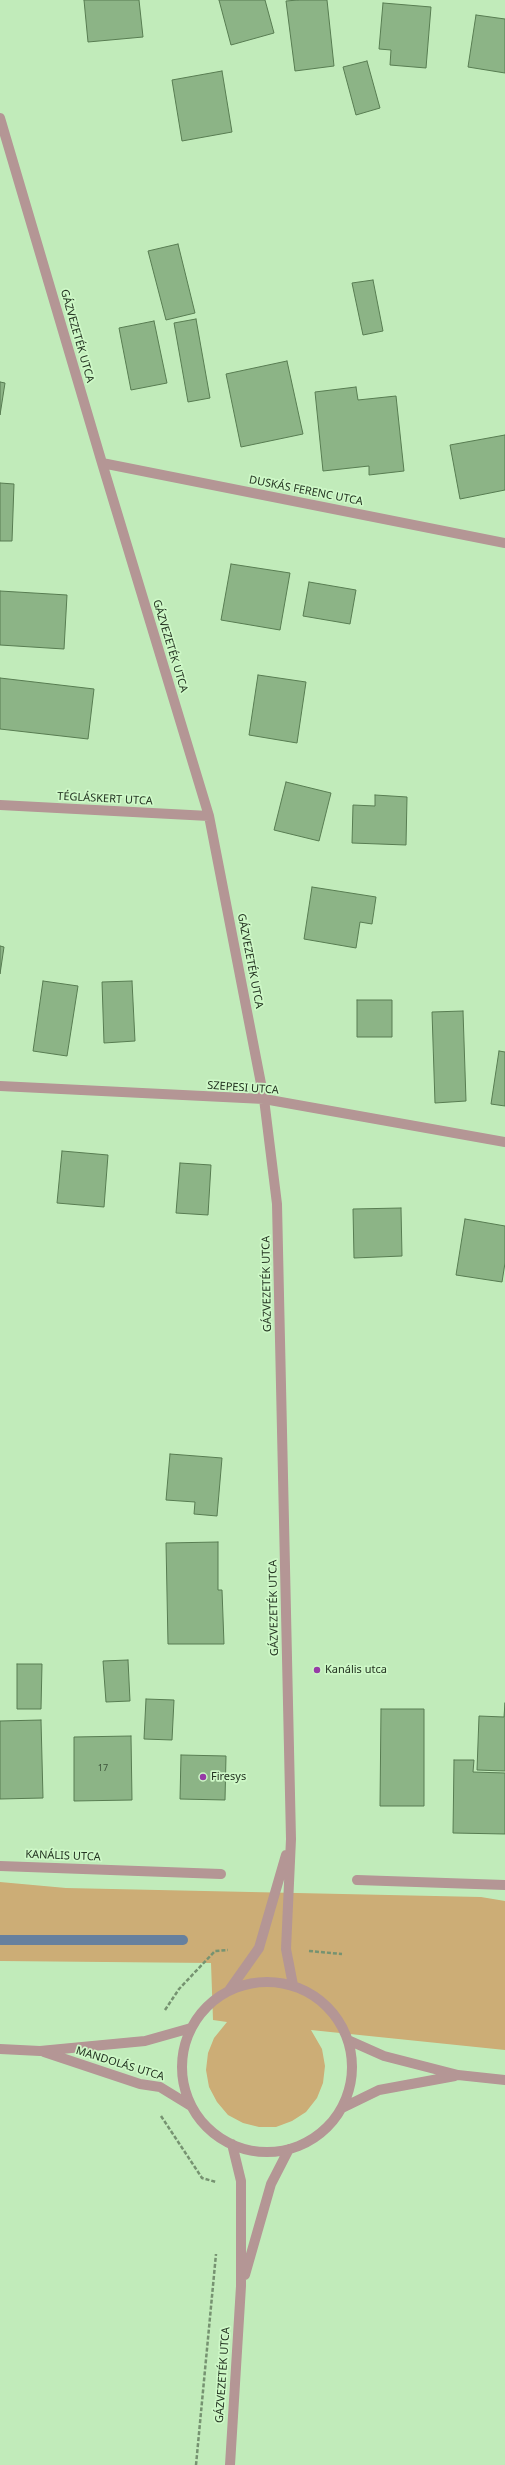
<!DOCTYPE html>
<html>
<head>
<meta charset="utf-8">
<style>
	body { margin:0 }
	canvas { display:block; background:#c1ebba }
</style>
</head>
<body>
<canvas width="505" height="2465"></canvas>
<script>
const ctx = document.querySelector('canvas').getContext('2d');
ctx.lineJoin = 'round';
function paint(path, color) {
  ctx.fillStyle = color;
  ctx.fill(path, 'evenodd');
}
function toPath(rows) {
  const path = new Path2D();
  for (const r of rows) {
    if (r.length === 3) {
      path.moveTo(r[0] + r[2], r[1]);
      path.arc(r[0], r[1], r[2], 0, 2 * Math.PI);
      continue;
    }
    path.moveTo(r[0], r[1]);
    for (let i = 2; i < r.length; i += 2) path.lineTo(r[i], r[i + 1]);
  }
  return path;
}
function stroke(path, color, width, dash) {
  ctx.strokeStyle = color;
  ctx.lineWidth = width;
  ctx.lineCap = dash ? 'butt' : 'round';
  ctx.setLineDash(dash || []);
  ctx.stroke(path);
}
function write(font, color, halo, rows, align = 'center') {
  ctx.font = font + ' "Noto Sans",sans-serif';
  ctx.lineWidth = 3.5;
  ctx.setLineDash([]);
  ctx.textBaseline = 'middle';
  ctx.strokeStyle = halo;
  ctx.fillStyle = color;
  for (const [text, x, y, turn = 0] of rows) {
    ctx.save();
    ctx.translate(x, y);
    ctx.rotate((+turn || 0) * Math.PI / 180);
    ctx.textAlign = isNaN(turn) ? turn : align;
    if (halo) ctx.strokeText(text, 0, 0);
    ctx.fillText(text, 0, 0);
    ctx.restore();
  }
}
const green = toPath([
	[0,1882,66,1888,481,1897,505,1901,505,2050,311,2030,322,2049,325,2066,323,2083,317,2098,306,2112,292,2121,276,2127,259,2127,243,2123,228,2115,217,2102,209,2087,206,2070,208,2053,214,2038,227,2022,213,2020,211,1963,0,1961]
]);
const stream = toPath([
	[0,1940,183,1940]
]);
const building = toPath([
	[84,0,139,0,143,37,88,42,84,0],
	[219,0,265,0,274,33,231,45,219,0],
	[298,0,327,0,334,66,295,71,286,1,298,0],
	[383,3,431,7,426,68,390,65,391,50,379,49,383,3],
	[476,15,505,19,505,73,468,67,476,15],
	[367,61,380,108,356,115,343,67,367,61],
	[222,71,232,132,182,141,172,80,222,71],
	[178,244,195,313,166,320,148,251,178,244],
	[373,280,383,331,363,335,352,283,373,280],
	[196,319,210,398,188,402,174,323,196,319],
	[154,321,167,383,131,390,119,328,154,321],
	[287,361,303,434,241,447,226,374,287,361],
	[0,382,5,383,0,415,0,382],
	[356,387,358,400,396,396,404,471,369,475,369,466,323,471,315,392,356,387],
	[505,435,505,490,460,499,450,445,505,435],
	[0,483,14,484,12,541,0,541,0,483],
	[231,564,290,573,280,630,221,620,231,564],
	[309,582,356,590,350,624,303,616,309,582],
	[0,591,67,595,64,649,0,645,0,591],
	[258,675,306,682,297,743,249,735,258,675],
	[0,678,94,689,88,739,0,729,0,678],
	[286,782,331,793,319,841,274,830,286,782],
	[375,795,407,797,406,845,352,843,353,805,375,806,375,795],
	[312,887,376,897,372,924,360,922,356,948,304,939,312,887],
	[0,946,4,947,0,974,0,946],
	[43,981,78,986,67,1056,33,1051,43,981],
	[132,981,135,1041,104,1043,102,982,132,981],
	[357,1000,392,1000,392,1037,357,1037,357,1000],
	[463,1011,466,1101,435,1103,432,1012,463,1011],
	[499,1051,505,1052,505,1106,491,1104,499,1051],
	[62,1151,108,1155,104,1207,57,1203,62,1151],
	[180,1163,211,1165,208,1215,176,1213,180,1163],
	[401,1208,402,1256,354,1258,353,1209,401,1208],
	[465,1219,505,1226,505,1263,502,1282,456,1275,465,1219],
	[170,1454,222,1458,217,1516,194,1514,195,1502,166,1500,170,1454],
	[218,1542,218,1590,222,1590,224,1644,168,1644,166,1543,218,1542],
	[128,1660,130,1701,106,1702,103,1661,128,1660],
	[17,1664,42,1664,41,1709,17,1709,17,1664],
	[146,1699,174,1700,172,1740,144,1739,146,1699],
	[505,1703,505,1771,477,1770,479,1716,504,1717,505,1703],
	[381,1709,424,1709,424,1806,380,1806,381,1709],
	[41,1720,43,1798,0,1799,0,1721,41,1720],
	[131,1736,132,1800,74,1801,74,1737,131,1736],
	[181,1755,226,1756,225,1800,180,1799,181,1755],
	[454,1760,474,1760,473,1772,505,1773,505,1834,453,1833,454,1760]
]);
const path = toPath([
	[309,1951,342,1954],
	[165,2010,179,1989,215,1951,228,1950],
	[161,2116,202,2178,216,2182],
	[196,2465,216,2254]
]);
const minor = toPath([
	[0,118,102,463,209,816,264,1099,277,1204,291,1839,286,1949,293,1985],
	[102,463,505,543],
	[0,805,209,816],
	[0,1086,264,1099,505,1142],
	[0,1866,221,1874],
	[357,1880,505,1885],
	[267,2067,85],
	[230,1989,259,1948,286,1855],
	[348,2040,384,2056,458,2075,505,2080],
	[0,2049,40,2051,145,2041,191,2028],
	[44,2052,140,2084,160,2087,191,2106],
	[342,2108,379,2090,455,2076],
	[245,2275,271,2184,289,2149],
	[230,2465,241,2286,241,2181,232,2144]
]);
const markers = [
	[317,1670,4,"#963ba6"],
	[203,1777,4,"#963ba6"]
];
const numberNames = [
	["17",103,1768]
];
const streetNames = [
	["GÁZVEZETÉK UTCA",77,336,74],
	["DUSKÁS FERENC UTCA",306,491,11],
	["GÁZVEZETÉK UTCA",170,646,73],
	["TÉGLÁSKERT UTCA",105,799,3],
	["GÁZVEZETÉK UTCA",250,961,79],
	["SZEPESI UTCA",243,1088,4],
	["GÁZVEZETÉK UTCA",267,1284,-91],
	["GÁZVEZETÉK UTCA",274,1608,-91],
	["KANÁLIS UTCA",63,1856,2],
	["MANDOLÁS UTCA",120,2064,17],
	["GÁZVEZETÉK UTCA",223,2375,-86]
];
const poiNames = [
	["Kanális utca",325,1670],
	["Firesys",211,1777]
];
paint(green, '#ccad76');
stroke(stream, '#66809e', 10);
paint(building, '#8cb486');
stroke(building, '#587d52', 1);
stroke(path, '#769371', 2.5, [4, 2]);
stroke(minor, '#b49695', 10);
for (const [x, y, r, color] of markers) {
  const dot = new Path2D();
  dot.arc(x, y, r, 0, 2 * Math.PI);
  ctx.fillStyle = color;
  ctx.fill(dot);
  stroke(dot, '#cef8c7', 1.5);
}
write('9px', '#3d533a', null, numberNames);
write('11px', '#233321', '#cef8c7', streetNames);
write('11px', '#233321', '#cef8c7', poiNames, 'left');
</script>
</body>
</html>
